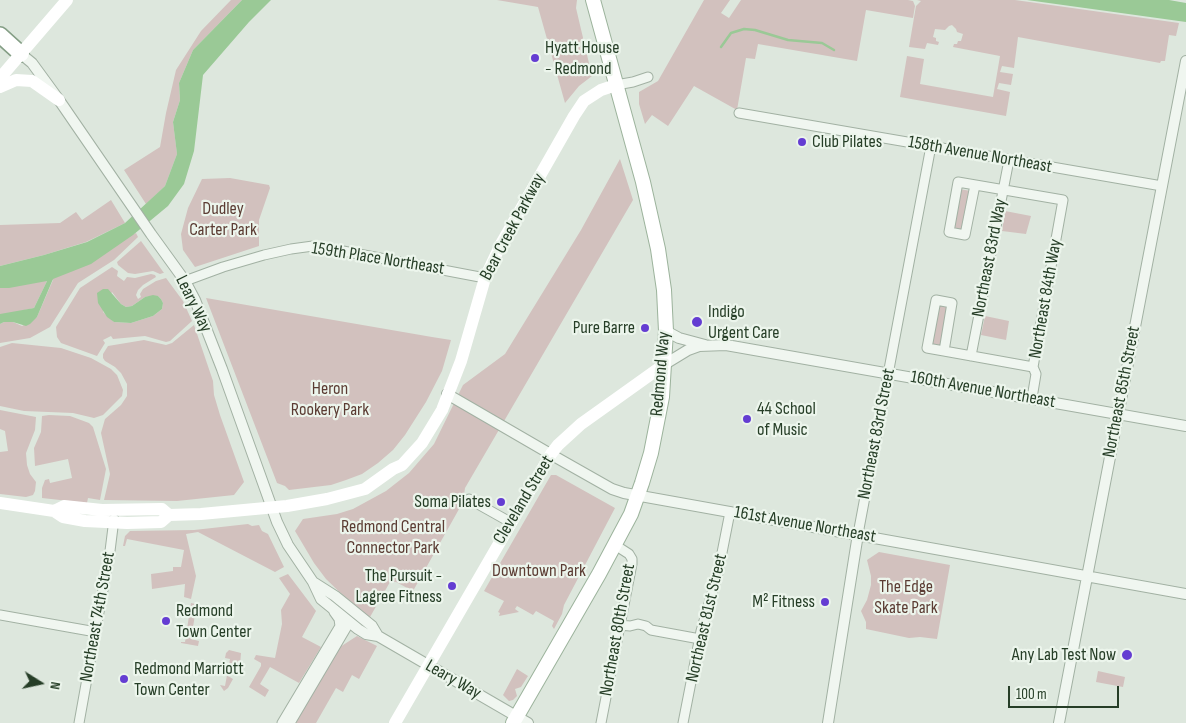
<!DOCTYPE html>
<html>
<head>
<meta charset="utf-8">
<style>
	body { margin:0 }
	#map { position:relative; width:1186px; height:723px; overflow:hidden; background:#dde7dd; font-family:"Sofia Sans Condensed",sans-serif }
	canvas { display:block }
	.north { position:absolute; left:15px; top:658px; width:50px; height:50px; -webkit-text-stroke:4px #ecf5ec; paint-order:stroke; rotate:100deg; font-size:14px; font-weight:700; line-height:20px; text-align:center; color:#263e27 }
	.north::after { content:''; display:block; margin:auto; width:18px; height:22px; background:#263e27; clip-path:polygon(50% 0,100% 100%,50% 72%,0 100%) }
	.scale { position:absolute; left:1008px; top:686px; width:111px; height:22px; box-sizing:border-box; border:2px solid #263e27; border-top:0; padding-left:6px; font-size:15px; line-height:18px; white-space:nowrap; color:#263e27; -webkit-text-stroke:4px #ecf5ec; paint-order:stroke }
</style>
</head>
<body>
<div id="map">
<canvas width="1186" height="723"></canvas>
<div class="north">N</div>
<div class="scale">100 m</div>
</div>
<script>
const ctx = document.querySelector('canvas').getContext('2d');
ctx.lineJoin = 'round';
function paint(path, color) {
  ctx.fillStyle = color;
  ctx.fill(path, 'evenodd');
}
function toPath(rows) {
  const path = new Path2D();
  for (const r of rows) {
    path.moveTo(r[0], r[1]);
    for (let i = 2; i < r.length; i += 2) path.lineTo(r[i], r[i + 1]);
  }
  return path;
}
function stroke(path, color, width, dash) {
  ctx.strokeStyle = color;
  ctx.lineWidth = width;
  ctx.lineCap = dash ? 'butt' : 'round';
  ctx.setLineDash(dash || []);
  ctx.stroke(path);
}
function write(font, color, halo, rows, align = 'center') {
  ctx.font = font + ' "Sofia Sans Condensed",sans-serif';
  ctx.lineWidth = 4.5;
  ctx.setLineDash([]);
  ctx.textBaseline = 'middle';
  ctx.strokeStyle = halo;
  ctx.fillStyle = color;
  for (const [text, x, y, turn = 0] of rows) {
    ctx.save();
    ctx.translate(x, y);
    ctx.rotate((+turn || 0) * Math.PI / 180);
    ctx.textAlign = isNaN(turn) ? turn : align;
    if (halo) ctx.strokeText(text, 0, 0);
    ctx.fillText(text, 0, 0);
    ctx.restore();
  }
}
const green = toPath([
	[231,0,242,0,193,50,179,83,180,100,173,122,177,154,165,186,146,204,124,170,160,147,166,113,176,70,201,31],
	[497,0,577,0,576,8,592,76,579,86,565,103,538,7],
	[704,0,730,0,721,13,729,18,741,0,908,0,913,1,915,6,913,18,866,10,857,61,758,44,755,59,746,58,737,110,694,86,668,126,652,115,645,124,639,104,639,92,658,81],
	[917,0,1015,0,1179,23,1176,36,1169,35,1165,61,1161,61,1160,63,1018,37,1014,68,1002,66,1000,72,1013,74,1011,85,999,83,997,89,1010,92,1006,116,900,97,907,56,924,59,920,84,993,97,998,68,1000,56,953,47,954,44,957,44,958,41,961,41,963,34,957,32,956,29,952,25,949,26,945,30,935,29,933,37,936,38,936,41,939,42,938,45,927,43,925,49,909,47,916,6,921,1],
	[620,159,633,200,465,488,463,502,413,591,396,582,390,582,370,617,357,609,326,579,314,563,295,531,303,519,337,514,353,509,386,491,409,473,434,444,463,385,505,354,581,230],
	[230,178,269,185,270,188,259,220,259,246,195,267,183,250,181,234,188,208,202,179],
	[959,189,971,191,964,230,953,231],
	[111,200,125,223,86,242,44,255,0,266,0,225,60,223,76,212,82,220],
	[1005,211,1031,216,1026,234,1002,231],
	[136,233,138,237,114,260,78,283,50,327,30,338,0,343,0,324,4,322,13,322,22,326,37,317,53,280,47,281,34,308,7,314,0,314,0,288],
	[141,241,164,273,163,273,160,274,153,271,135,274,128,273,118,265,117,262],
	[112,267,118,271,117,276,124,281,127,277,135,278,151,274,155,275,156,277,143,285,138,290,136,295,138,299,141,297,140,294,143,289,156,281,166,278,183,301,192,321,170,341,166,342,145,336,113,339,111,336,103,340,105,343,97,356,61,343,57,337,56,327,80,288],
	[112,292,121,304,126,307,132,306,145,297,158,296,161,299,163,303,162,309,153,316,131,323,114,322,103,312],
	[206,298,432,337,451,340,442,371,426,402,405,435,393,450,378,463,362,474,346,480,331,485,289,490,285,486,277,483],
	[949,304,942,347,930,344,938,305],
	[985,316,1009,321,1006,340,981,335],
	[194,325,213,381,214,395,220,415,244,482,234,495,177,501,104,500,110,474,101,433,105,419,121,405,127,396,127,384,121,373,115,367,105,361,103,358,103,354,108,346,144,340,166,345,172,343],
	[12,343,61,348,91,358,111,369,117,375,123,390,122,396,103,415,94,418,73,413,24,411,0,406,0,347],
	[0,410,36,417,35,430,26,453,27,465,30,474,36,482,35,491,33,495,26,497,0,494,0,452,8,451,5,431,0,429],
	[49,415,70,416,89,423,93,427,106,469,100,500,88,498,87,503,42,498,42,488,45,480,49,479,50,483,72,478,68,459,35,466,34,448,41,432,42,416],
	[551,475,556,475,615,508,564,605,562,614,554,629,552,626,554,621,536,611,533,615,517,606,515,609,519,612,499,616,500,613,498,612,504,601,484,591],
	[248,524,252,526,259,525,262,531,268,534,284,567,275,572,198,532,186,534,196,576,191,599,184,597,185,584,152,589,151,574,173,571,173,567,181,567,184,550,127,539,125,546,123,546,125,536,130,531,194,530],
	[879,552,950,565,937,639,920,637,909,638,866,629,866,622,861,611,867,600,871,585,871,576,867,560],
	[288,574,316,611,302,637,321,647,299,683,270,667,260,684,269,690,265,697,249,687,261,666,261,663,254,659,256,655,275,658,282,624,281,610,290,594,279,578],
	[191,603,205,606,203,616,195,615,191,639,199,641,198,646,181,643,181,642,185,642],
	[357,636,377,646,359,679,352,675,343,692,336,688,316,723,294,723,340,647],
	[229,650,241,653,240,665,238,670,233,667,228,676,233,679,228,688,224,691,220,685,225,686,230,659,225,658,226,653],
	[517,669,528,676,521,687,515,689,517,696,513,700,509,701,503,695],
	[1098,671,1125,677,1123,687,1096,682]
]);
const water = toPath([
	[242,0,271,0,249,22,203,75,194,151,184,184,168,206,133,235,91,264,53,279,37,317,30,324,26,326,13,322,4,322,0,324,0,314,34,308,47,281,9,288,0,288,0,266,44,255,87,242,125,223,165,186,177,154,173,122,180,100,179,83,193,50],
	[1027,0,1169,0,1186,3,1186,22],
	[103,289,108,289,121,304,126,307,132,306,145,297,153,295,158,296,161,299,163,303,162,309,153,316,131,323,114,322,107,317,98,303,97,293]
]);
const stream = toPath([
	[721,47,731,33,744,29,755,30,788,40,822,43,834,50]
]);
const minor = toPath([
	[616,85,633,82,648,77],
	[739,113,1162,186],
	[975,185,965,235,949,232,958,182,1063,200,1033,367,1036,374,1032,398],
	[185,281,223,267,264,255,291,249,313,246,343,251,485,278],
	[936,300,952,303,944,351,927,348,936,300],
	[944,351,1033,367],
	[971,356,1009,160],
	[469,499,510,522],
	[858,534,931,146],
	[0,615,96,632],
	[620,625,630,626,638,624,646,626,651,630,700,639],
	[79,723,110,551,114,519],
	[282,723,340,626,339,619,334,612],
	[290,723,349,623],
	[601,723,632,564,632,559,629,554,615,545],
	[683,723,701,631,718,573,730,512]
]);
const tertiary = toPath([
	[21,54,32,63,59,100,151,234,185,281,195,300,222,369,277,522,288,545,313,582,321,599,358,629,366,634,378,636,528,723],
	[666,331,679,338,705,345],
	[665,364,688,350,699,346,726,345,1186,426],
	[447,394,559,459,612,489,624,493,1186,594],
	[313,582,335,596,372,626,378,636],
	[828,723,858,534],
	[1059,723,1186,61]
]);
const secondary = toPath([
	[0,78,67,0],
	[0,87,16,80,32,81,59,100],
	[0,503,54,511,63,517,85,521,127,523,161,522,169,515,201,514,287,506,327,499,365,489,393,469,402,465,422,443,442,410,461,361,485,278,501,244,574,116,584,101,601,90,616,85],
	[54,511,64,506,102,510,162,509,169,515],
	[395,723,551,454,558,445,581,424,665,364]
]);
const primary = toPath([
	[513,723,599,574,631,514,642,483,651,453,662,397,666,331,664,290,658,249,643,182,593,0]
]);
const motorway = toPath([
	[0,35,21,54]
]);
const markers = [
	[535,58,5,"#643dd2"],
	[802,142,5,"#643dd2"],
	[697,322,6,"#643dd2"],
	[645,328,5,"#643dd2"],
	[747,419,5,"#643dd2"],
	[501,502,5,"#643dd2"],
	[452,586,5,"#643dd2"],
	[825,602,5,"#643dd2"],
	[166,621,5,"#643dd2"],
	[1127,655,6,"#643dd2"],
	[124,679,5,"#643dd2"]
];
const poiNames = [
	["Hyatt House",545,48],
	["- Redmond",545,69],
	["Club Pilates",812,142],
	["Indigo",708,312],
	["Urgent Care",708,333],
	["Pure Barre",635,328,"right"],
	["44 School",757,409],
	["of Music",757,430],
	["Soma Pilates",491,502,"right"],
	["The Pursuit -",442,576,"right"],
	["Lagree Fitness",442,597,"right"],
	["M² Fitness",815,602,"right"],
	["Redmond",176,611],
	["Town Center",176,632],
	["Any Lab Test Now",1116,655,"right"],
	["Redmond Marriott",134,669],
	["Town Center",134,690]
];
const streetNames = [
	["158th Avenue Northeast",980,155,10],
	["Bear Creek Parkway",513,227,-62],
	["Northeast 83rd Way",990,258,-79],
	["159th Place Northeast",378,259,9],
	["Northeast 84th Way",1046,299,-80],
	["Leary Way",193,304,64],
	["Redmond Way",661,374,-85],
	["160th Avenue Northeast",983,390,10],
	["Northeast 85th Street",1122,392,-79],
	["Northeast 83rd Street",877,434,-79],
	["Cleveland Street",524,500,-59],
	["161st Avenue Northeast",805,525,10],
	["Northeast 74th Street",98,617,-80],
	["Northeast 81st Street",707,618,-77],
	["Northeast 80th Street",618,630,-80],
	["Leary Way",453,680,30]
];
const parkNames = [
	["Dudley",223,209],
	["Carter Park",223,230],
	["Heron",330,389],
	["Rookery Park",330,410],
	["Redmond Central",393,527],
	["Connector Park",393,548],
	["Downtown Park",539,571],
	["The Edge",906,587],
	["Skate Park",906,608]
];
paint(green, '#d2c1be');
paint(water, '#9ac996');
stroke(stream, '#9ac996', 2.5);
stroke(minor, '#a2b1a3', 11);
stroke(tertiary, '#a2b1a3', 12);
stroke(primary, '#9cb39c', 16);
stroke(motorway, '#849e85', 18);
stroke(minor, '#f0f6f0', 9);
stroke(tertiary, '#f0f6f0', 10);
stroke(secondary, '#fff', 12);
stroke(primary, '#fff', 14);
stroke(motorway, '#fff', 15);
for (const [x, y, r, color] of markers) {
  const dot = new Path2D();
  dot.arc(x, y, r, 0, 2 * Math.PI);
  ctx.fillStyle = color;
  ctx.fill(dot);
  stroke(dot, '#ecf5ec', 2);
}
write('18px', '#263e27', '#ecf5ec', poiNames, 'left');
write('18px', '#263e27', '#ecf5ec', streetNames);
write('18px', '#5b3c33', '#ecf5ec', parkNames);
</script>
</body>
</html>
